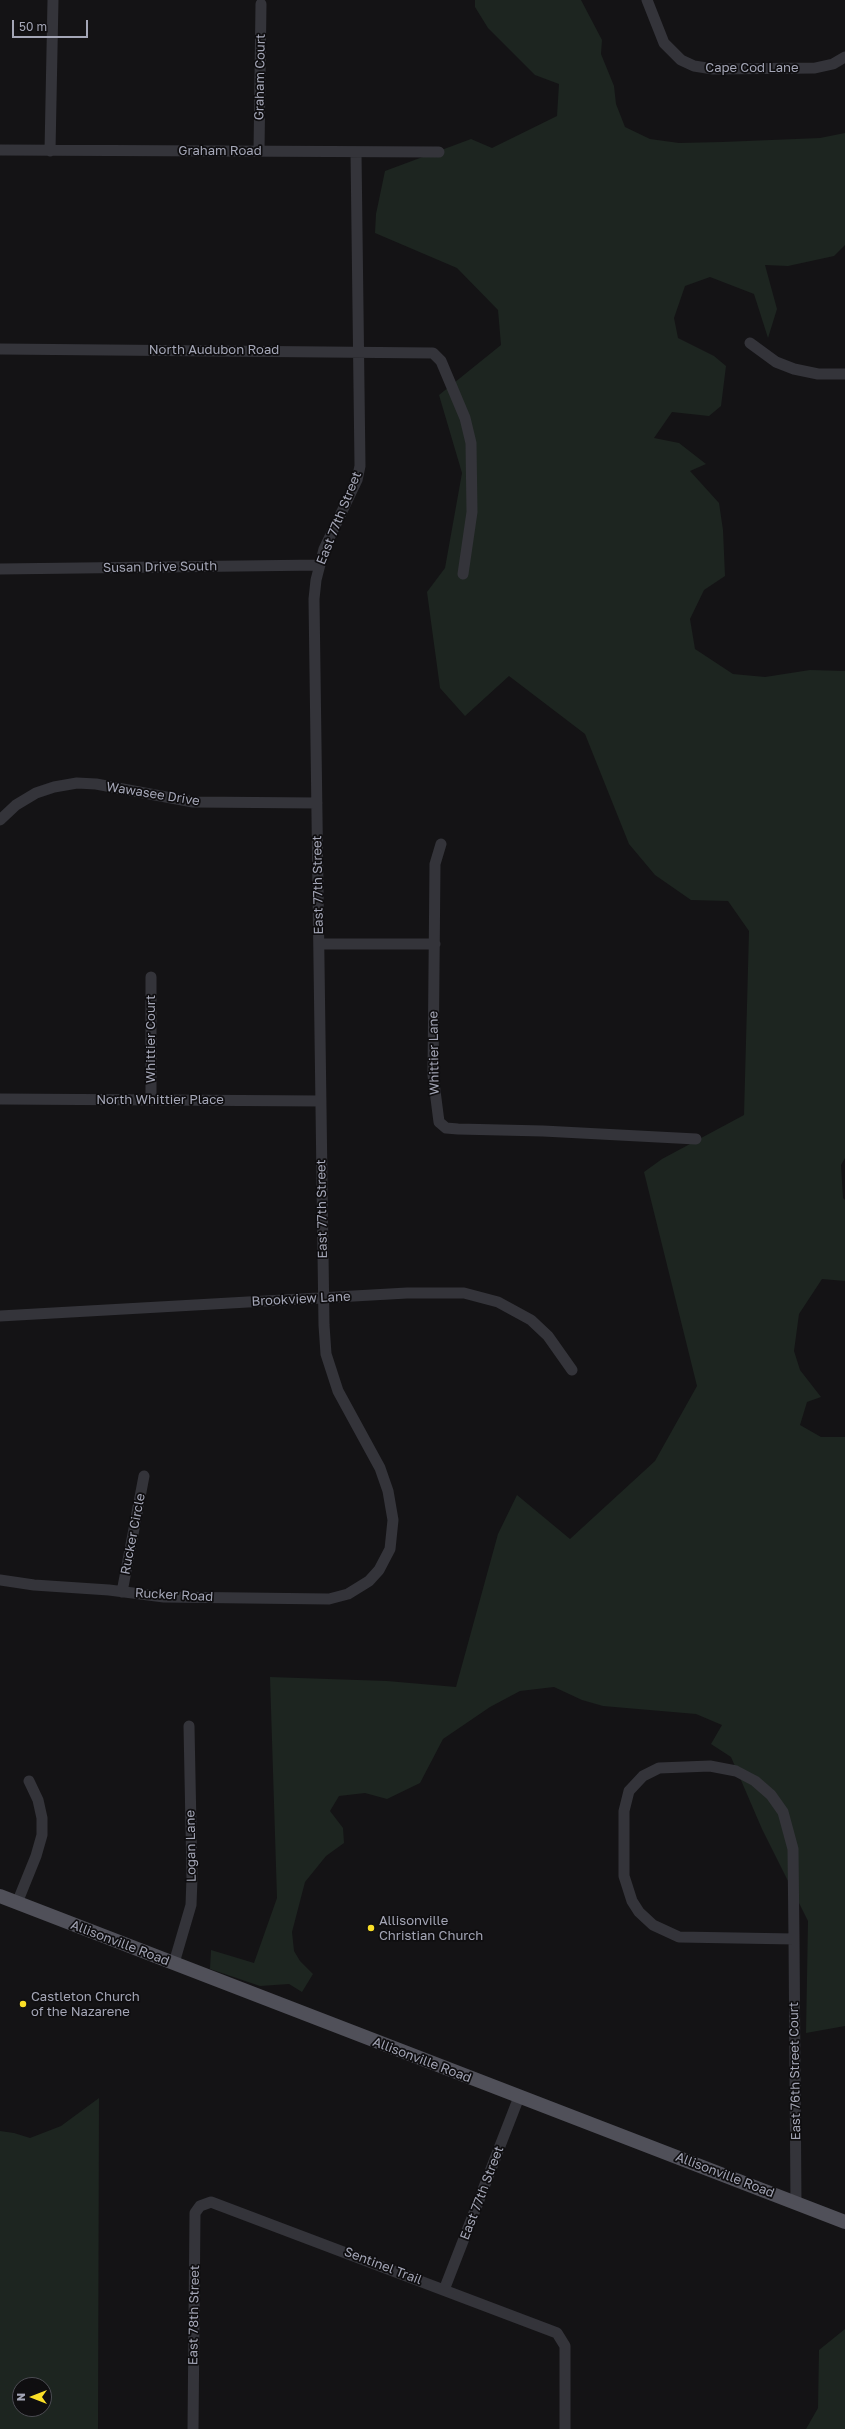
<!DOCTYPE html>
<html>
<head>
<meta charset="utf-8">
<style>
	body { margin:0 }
	#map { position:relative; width:845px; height:2429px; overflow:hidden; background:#141315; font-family:"Golos Text",sans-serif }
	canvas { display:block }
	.north { position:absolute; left:12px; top:2377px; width:40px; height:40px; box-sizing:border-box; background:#0f0e10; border:1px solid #4b4b52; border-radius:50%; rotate:270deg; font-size:11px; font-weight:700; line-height:16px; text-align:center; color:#a4a6b6 }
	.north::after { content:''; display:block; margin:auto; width:14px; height:18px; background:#f9de27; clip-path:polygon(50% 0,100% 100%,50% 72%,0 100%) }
	.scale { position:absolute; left:12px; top:20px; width:76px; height:18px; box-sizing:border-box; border:2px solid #a4a6b6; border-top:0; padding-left:5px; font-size:12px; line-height:14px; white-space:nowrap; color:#a4a6b6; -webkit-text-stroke:3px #0f0e10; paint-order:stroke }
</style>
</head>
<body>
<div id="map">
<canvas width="845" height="2429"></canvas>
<div class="north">N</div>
<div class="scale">50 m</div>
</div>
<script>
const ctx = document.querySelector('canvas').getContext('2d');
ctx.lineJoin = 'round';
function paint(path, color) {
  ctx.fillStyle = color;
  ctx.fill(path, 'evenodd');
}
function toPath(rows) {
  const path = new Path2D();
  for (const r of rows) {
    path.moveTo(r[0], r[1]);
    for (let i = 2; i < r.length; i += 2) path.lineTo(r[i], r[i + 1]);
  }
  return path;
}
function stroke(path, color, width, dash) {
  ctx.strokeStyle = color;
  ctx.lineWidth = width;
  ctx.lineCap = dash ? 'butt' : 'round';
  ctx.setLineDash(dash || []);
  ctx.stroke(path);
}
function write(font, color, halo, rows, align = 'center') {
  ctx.font = font + ' "Golos Text",sans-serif';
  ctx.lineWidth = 3.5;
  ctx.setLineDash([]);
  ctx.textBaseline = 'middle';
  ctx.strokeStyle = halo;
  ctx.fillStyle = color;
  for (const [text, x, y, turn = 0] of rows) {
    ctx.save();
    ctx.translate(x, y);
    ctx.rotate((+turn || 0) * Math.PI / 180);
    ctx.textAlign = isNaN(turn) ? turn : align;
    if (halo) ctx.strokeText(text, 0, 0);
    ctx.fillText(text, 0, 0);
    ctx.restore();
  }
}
const green = toPath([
	[475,0,581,0,602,40,601,54,614,86,616,104,625,127,650,139,679,143,722,142,820,138,845,133,845,245,834,256,788,266,765,265,777,309,768,338,754,294,710,277,685,286,674,318,678,338,714,356,726,366,721,406,709,416,672,412,654,438,679,443,706,464,690,471,719,503,723,530,725,576,704,590,690,619,695,649,733,674,765,677,810,670,845,671,845,1158,841,1165,843,1198,845,1200,845,1281,822,1279,799,1314,794,1351,800,1370,821,1397,807,1402,800,1425,821,1437,845,1437,845,2026,806,2033,808,1921,762,1829,731,1757,711,1744,722,1725,696,1714,603,1706,582,1700,554,1687,520,1691,490,1707,443,1739,420,1783,387,1799,365,1793,339,1796,330,1811,343,1828,344,1843,326,1856,305,1882,292,1932,294,1951,300,1961,313,1974,302,1992,289,1984,260,1986,210,1969,211,1950,254,1963,277,1898,270,1677,387,1681,456,1687,498,1534,517,1495,570,1539,655,1461,697,1386,644,1172,662,1159,744,1115,749,931,728,901,691,900,655,875,629,844,585,734,509,676,465,716,440,688,427,592,445,568,462,473,439,395,501,345,498,310,457,268,375,233,376,214,385,171,471,139,492,148,557,116,559,84,535,75,488,28,475,7],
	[99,2098,98,2429,0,2429,0,2131,14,2133,30,2138,61,2126],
	[20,2385,44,2385,44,2409,20,2409],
	[845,2329,845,2429,806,2429,818,2408,819,2350]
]);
const minor = toPath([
	[647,0,664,43,681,60,694,66,713,69,815,68,833,64,845,57],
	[0,150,439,152],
	[50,151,53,0],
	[259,151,261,4],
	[750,343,776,362,794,369,818,374,845,374],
	[0,349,433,353,441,361,465,418,471,443,472,512,463,574],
	[0,569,320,565],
	[0,820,16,805,36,793,54,787,77,783,96,784,193,802,317,803],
	[441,844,435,864,433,1075,439,1122,446,1128,458,1129,543,1131,696,1139],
	[319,944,435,944],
	[0,1099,321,1101],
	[151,1100,151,977],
	[0,1316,407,1293,464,1293,498,1302,531,1320,548,1336,572,1370],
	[0,1580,34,1585,109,1590,164,1597,329,1599,348,1594,369,1581,379,1570,390,1549,393,1520,388,1491,380,1468,338,1391,326,1354,324,1325,314,599,316,580,324,549,357,480,360,466,356,152],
	[122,1592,144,1476],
	[710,1766,736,1771,755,1781,771,1795,783,1812,793,1849,794,1939,679,1937,653,1925,639,1912,632,1901,624,1876,624,1811,629,1791,643,1776,659,1768,710,1766],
	[17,1903,36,1856,42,1835,42,1818,38,1800,29,1781],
	[794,1939,796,2203],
	[174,1963,191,1905,192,1878,189,1726],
	[444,2290,519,2097],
	[193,2429,195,2213,200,2206,211,2202,557,2333,565,2346,565,2429]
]);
const major = toPath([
	[0,1896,845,2222]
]);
const markers = [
	[371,1928,4,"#f9de27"],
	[23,2004,4,"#f9de27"]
];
const streetNames = [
	["Cape Cod Lane",752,68],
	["Graham Court",260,77,-89],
	["Graham Road",220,151],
	["North Audubon Road",214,350],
	["East 77th Street",339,518,-68],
	["Susan Drive South",160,567,-1],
	["Wawasee Drive",153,794,9],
	["East 77th Street",318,885,-91],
	["Whittier Court",151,1039,-90],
	["Whittier Lane",434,1053,-91],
	["North Whittier Place",160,1100],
	["East 77th Street",322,1209,-91],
	["Brookview Lane",301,1299,-3],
	["Rucker Circle",133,1534,-79],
	["Rucker Road",174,1595,3],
	["Logan Lane",191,1846,-91],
	["Allisonville Road",120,1943,21],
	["Allisonville Road",422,2060,21],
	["East 76th Street Court",795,2071,-91],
	["Allisonville Road",725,2175,21],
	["East 77th Street",482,2193,-69],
	["Sentinel Trail",383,2266,21],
	["East 78th Street",194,2315,-89]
];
const poiNames = [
	["Allisonville",379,1921],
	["Christian Church",379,1936],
	["Castleton Church",31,1997],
	["of the Nazarene",31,2012]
];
paint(green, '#1d2520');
stroke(minor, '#34343a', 11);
stroke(major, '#505059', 14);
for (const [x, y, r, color] of markers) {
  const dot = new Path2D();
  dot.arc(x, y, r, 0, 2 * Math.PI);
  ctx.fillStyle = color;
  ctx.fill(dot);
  stroke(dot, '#0f0e10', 1.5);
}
write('13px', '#a4a6b6', '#0f0e10', streetNames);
write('13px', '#a4a6b6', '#0f0e10', poiNames, 'left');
</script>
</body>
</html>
